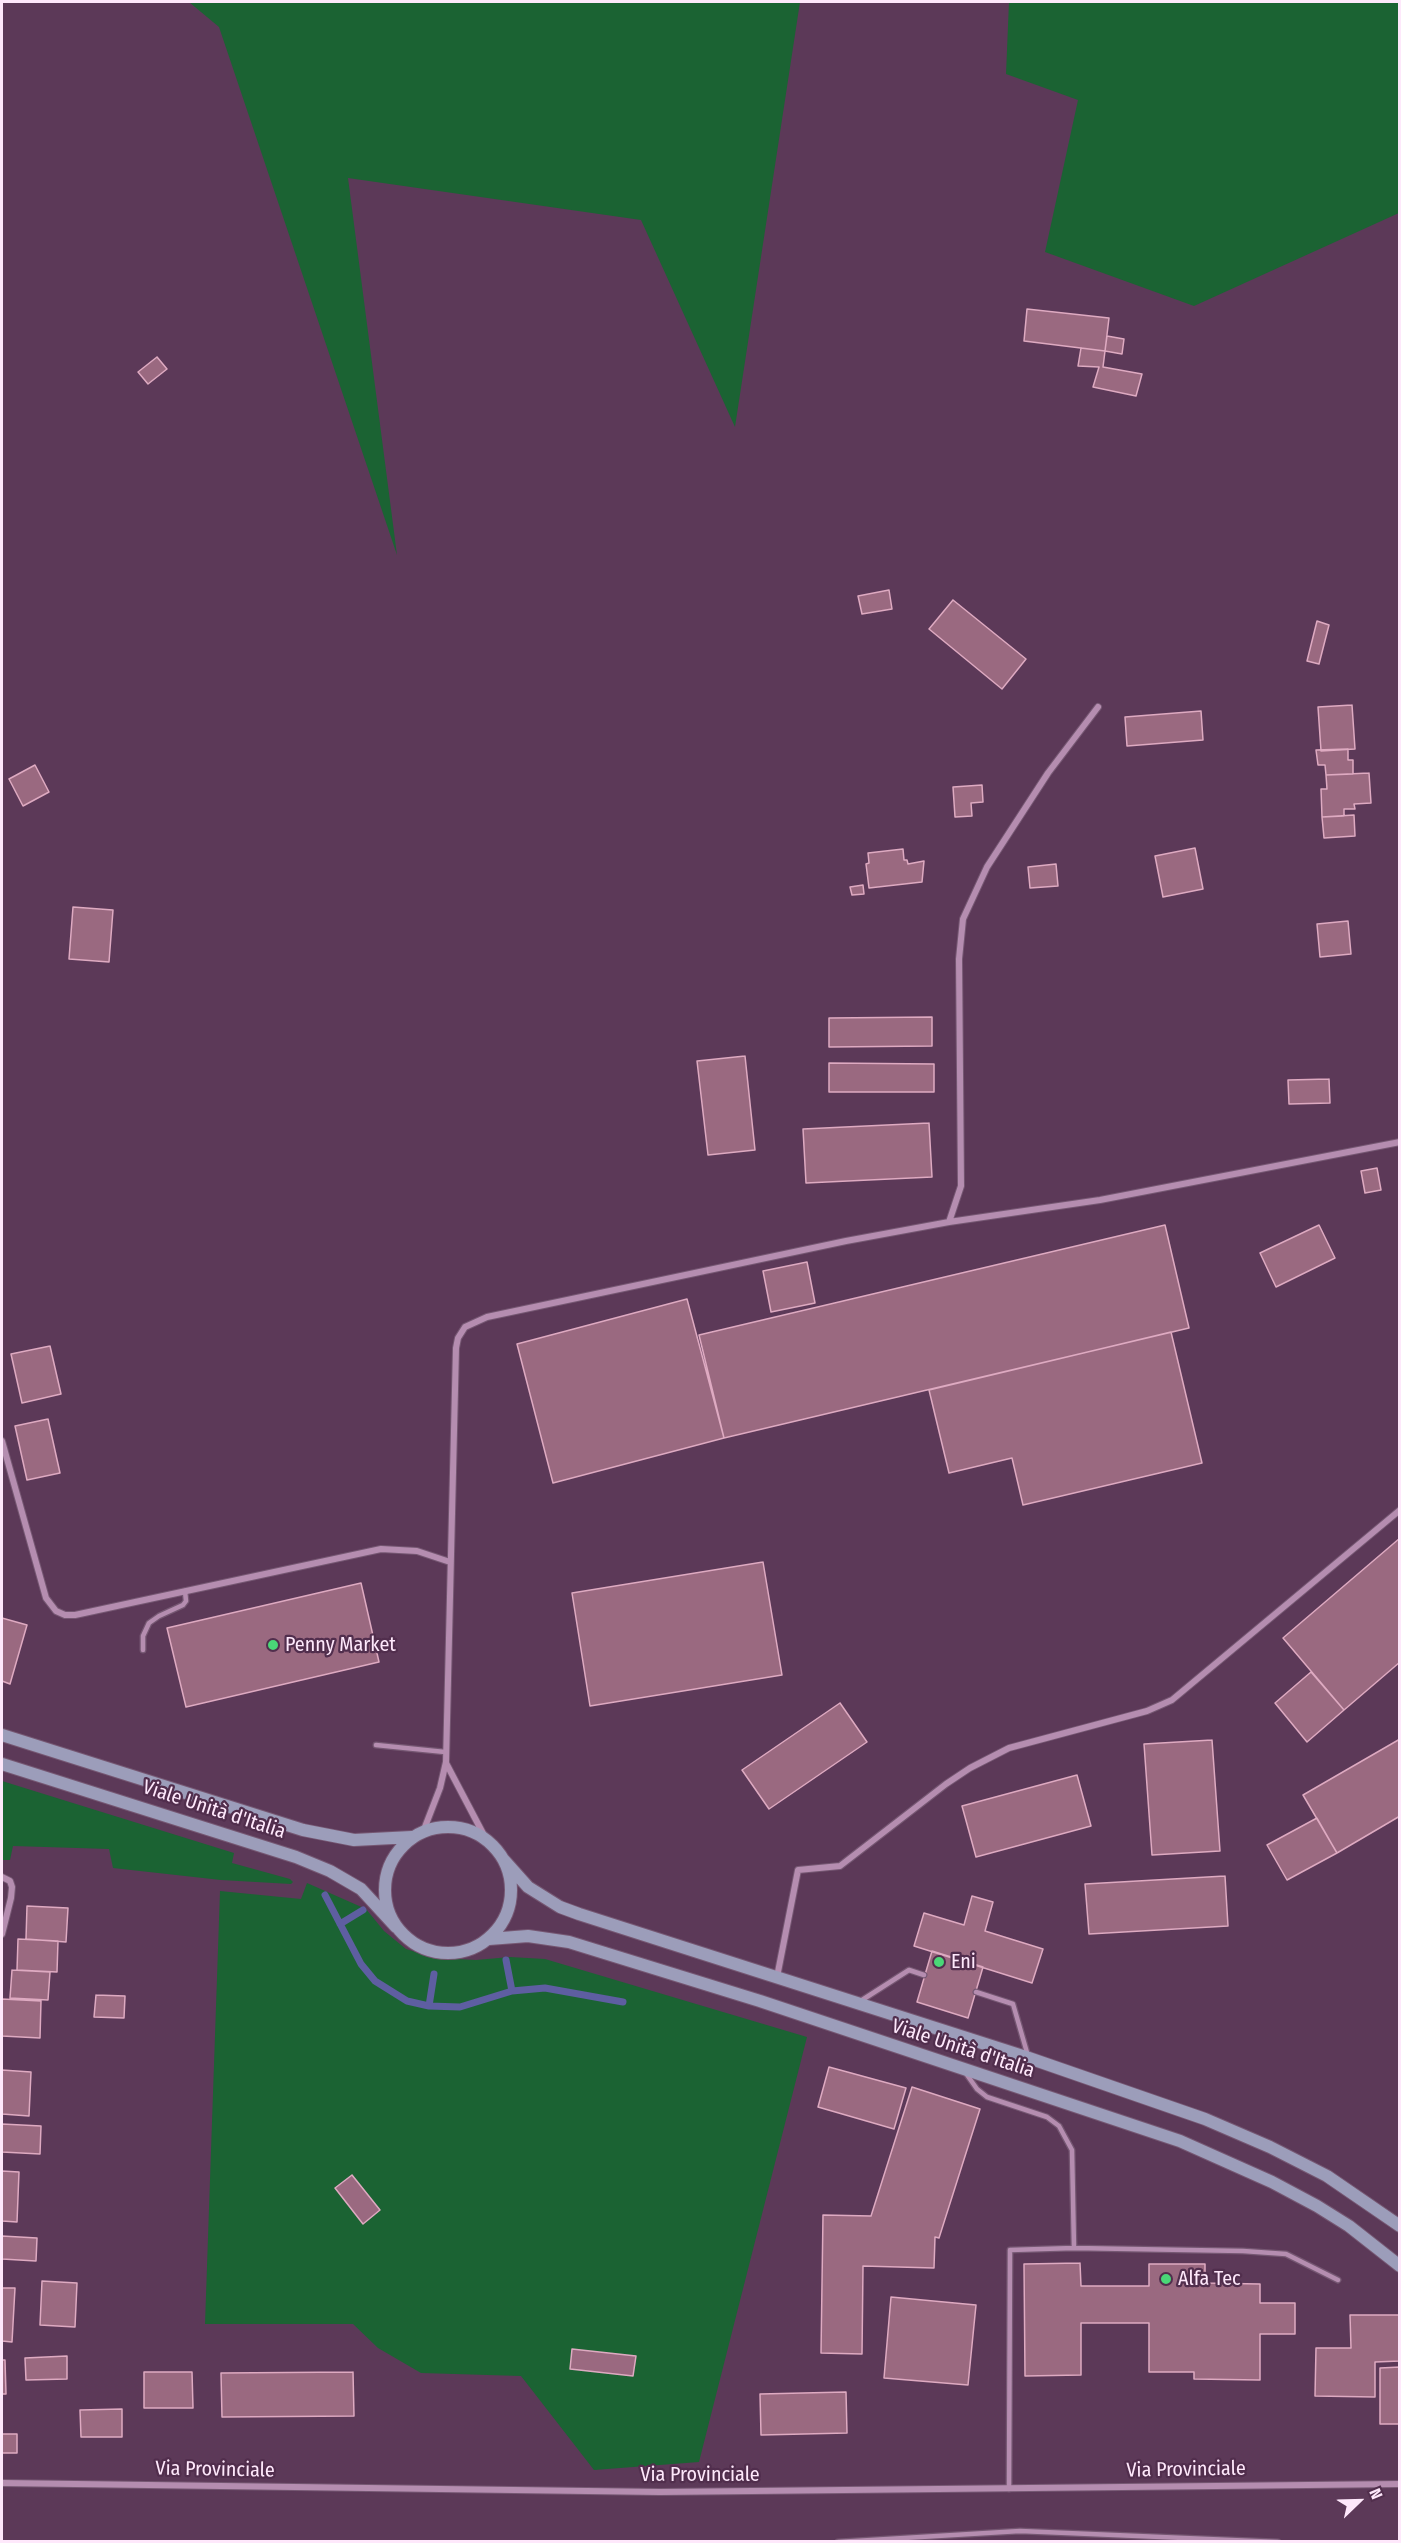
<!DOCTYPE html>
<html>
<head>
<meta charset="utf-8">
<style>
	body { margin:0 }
	#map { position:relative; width:1401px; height:2543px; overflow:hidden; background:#5c3958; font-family:"Fira Sans Condensed",sans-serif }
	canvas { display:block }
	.frame { position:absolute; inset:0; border:3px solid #fee8fb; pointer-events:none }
	.north { position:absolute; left:1329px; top:2471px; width:60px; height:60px; -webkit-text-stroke:4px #512e4d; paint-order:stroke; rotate:67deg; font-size:16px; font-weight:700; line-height:24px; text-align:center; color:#fee8fb }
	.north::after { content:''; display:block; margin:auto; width:21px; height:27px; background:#fee8fb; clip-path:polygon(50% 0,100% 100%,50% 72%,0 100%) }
</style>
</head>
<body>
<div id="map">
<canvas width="1401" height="2543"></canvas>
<div class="frame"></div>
<div class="north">N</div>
</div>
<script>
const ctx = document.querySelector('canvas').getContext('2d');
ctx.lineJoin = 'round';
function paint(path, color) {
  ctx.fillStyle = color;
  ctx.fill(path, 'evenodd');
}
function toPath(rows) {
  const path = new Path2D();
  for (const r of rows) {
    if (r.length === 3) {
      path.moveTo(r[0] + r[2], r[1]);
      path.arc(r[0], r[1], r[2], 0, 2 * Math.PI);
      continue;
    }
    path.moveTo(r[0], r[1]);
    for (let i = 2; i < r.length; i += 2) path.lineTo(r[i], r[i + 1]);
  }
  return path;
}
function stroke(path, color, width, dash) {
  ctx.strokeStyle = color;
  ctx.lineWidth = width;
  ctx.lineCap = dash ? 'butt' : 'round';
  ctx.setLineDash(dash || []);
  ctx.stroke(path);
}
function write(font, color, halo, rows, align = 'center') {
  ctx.font = font + ' "Fira Sans Condensed",sans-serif';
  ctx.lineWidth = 4.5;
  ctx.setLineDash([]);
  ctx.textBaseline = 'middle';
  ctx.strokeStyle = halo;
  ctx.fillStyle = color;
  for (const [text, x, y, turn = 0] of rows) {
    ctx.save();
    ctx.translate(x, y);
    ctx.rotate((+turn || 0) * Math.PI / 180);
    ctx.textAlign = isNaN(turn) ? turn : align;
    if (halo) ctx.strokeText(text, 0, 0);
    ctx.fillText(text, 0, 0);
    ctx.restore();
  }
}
const green = toPath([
	[189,2,800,2,735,427,641,220,348,178,397,555,219,27],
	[1009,2,1399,2,1399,213,1194,306,1045,252,1078,100,1006,74],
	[2,1781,234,1853,232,1863,290,1879,293,1882,291,1884,221,1880,113,1868,109,1849,13,1846,10,1860,2,1860],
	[307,1883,366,1909,384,1931,406,1949,435,1958,476,1960,510,1957,545,1959,807,2037,699,2462,594,2470,521,2376,421,2373,378,2348,353,2324,205,2324,220,1891,301,1899]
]);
const stream = toPath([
	[325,1895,361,1964,375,1981,407,2001,429,2006,460,2007,512,1991,545,1988,623,2002],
	[340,1924,363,1910],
	[506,1960,512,1991],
	[429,2006,434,1974]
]);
const building = toPath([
	[1027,309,1109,318,1105,351,1024,341,1027,309],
	[1107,336,1124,339,1122,354,1105,351,1107,336],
	[1081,348,1105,351,1103,367,1142,374,1136,396,1093,387,1099,367,1078,366,1081,348],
	[157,357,167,369,148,384,138,372,157,357],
	[889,590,892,609,862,614,858,596,889,590],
	[953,600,1026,659,1002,689,929,629,953,600],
	[1317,621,1329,625,1319,664,1307,661,1317,621],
	[1352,705,1355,749,1321,751,1318,707,1352,705],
	[1201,711,1203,740,1127,746,1125,717,1201,711],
	[1348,749,1348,760,1353,760,1353,774,1326,775,1325,765,1318,765,1316,750,1348,749],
	[35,765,49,792,23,806,9,779,35,765],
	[1369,773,1371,803,1354,804,1355,809,1344,809,1344,816,1322,817,1321,789,1327,789,1326,775,1369,773],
	[982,785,983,802,971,803,972,816,955,817,953,787,982,785],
	[1354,815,1355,836,1324,838,1322,817,1354,815],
	[1195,848,1203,889,1163,897,1155,856,1195,848],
	[903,849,904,860,907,860,908,864,924,861,922,882,869,888,866,864,869,863,868,853,903,849],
	[1056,864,1058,886,1030,888,1028,867,1056,864],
	[863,885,864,894,852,895,850,887,863,885],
	[73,907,113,910,109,962,69,959,73,907],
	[1348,921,1351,954,1320,957,1317,924,1348,921],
	[932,1017,932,1046,829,1047,829,1018,932,1017],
	[745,1056,755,1150,708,1155,697,1061,745,1056],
	[829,1063,934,1064,934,1092,829,1092,829,1063],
	[1329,1079,1330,1103,1289,1104,1288,1080,1329,1079],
	[929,1123,932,1177,806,1183,803,1129,929,1123],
	[1377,1168,1381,1190,1365,1193,1361,1171,1377,1168],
	[1165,1225,1189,1328,724,1438,699,1335,1165,1225],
	[1319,1225,1335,1258,1276,1287,1260,1253,1319,1225],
	[807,1262,815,1303,771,1312,763,1271,807,1262],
	[687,1299,724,1438,553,1483,517,1344,687,1299],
	[1171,1332,1202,1463,1023,1505,1012,1458,949,1473,929,1390,1171,1332],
	[50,1346,61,1394,22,1403,11,1354,50,1346],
	[48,1419,60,1473,27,1480,15,1426,48,1419],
	[1400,1538,1400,1662,1344,1710,1283,1638,1400,1538],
	[763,1562,782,1675,590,1706,572,1593,763,1562],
	[361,1583,379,1662,186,1707,167,1628,361,1583],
	[2,1618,27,1625,10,1684,2,1681,2,1618],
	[1311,1672,1344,1710,1307,1742,1275,1703,1311,1672],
	[840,1703,867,1742,769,1809,742,1770,840,1703],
	[1400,1739,1400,1816,1337,1853,1303,1795,1400,1739],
	[1212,1740,1220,1851,1152,1855,1144,1744,1212,1740],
	[1077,1775,1091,1826,976,1857,962,1806,1077,1775],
	[1317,1818,1337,1853,1287,1880,1267,1845,1317,1818],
	[1225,1876,1228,1926,1089,1934,1085,1884,1225,1876],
	[972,1896,993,1902,985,1931,1043,1949,1032,1983,914,1946,924,1913,964,1925,972,1896],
	[27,1906,68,1908,66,1942,26,1939,27,1906],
	[18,1939,58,1941,57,1972,17,1970,18,1939],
	[932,1951,983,1967,968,2018,917,2002,932,1951],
	[12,1970,50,1972,48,2000,10,1998,12,1970],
	[96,1995,125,1996,124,2018,94,2017,96,1995],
	[2,1999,41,2001,40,2038,2,2036,2,1999],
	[829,2067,906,2088,894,2129,818,2107,829,2067],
	[2,2070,31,2072,29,2116,2,2114,2,2070],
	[912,2087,980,2109,939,2238,935,2237,934,2268,863,2266,862,2354,821,2353,823,2215,871,2216,912,2087],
	[2,2124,41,2126,40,2154,2,2152,2,2124],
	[2,2171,19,2172,17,2222,2,2221,2,2171],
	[352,2175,380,2210,363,2224,335,2188,352,2175],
	[2,2236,37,2238,36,2261,2,2259,2,2236],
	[1080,2263,1081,2286,1149,2286,1149,2264,1205,2264,1205,2283,1260,2284,1260,2303,1295,2303,1295,2334,1260,2334,1260,2380,1194,2379,1194,2372,1149,2372,1149,2323,1081,2323,1081,2375,1025,2376,1024,2264,1080,2263],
	[42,2281,77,2283,75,2327,40,2325,42,2281],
	[2,2288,15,2288,12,2342,2,2341,2,2288],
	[891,2297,976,2305,968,2385,884,2378,891,2297],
	[1350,2315,1400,2315,1400,2361,1375,2362,1375,2397,1315,2396,1316,2348,1351,2348,1350,2315],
	[572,2349,636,2356,633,2376,570,2369,572,2349],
	[67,2356,67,2379,26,2380,25,2358,67,2356],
	[2,2360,5,2360,6,2394,2,2394,2,2360],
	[1400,2367,1400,2424,1380,2424,1380,2368,1400,2367],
	[144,2372,192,2372,193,2408,144,2408,144,2372],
	[353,2372,354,2416,222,2417,221,2373,353,2372],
	[846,2392,847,2433,761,2435,760,2394,846,2392],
	[122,2409,122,2437,81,2437,80,2410,122,2409],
	[2,2434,17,2434,17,2453,2,2453,2,2434]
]);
const service = toPath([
	[143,1650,143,1636,149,1623,159,1616,183,1605,186,1601,185,1591],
	[376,1745,445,1752],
	[976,1992,1013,2004,1028,2056],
	[859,2002,909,1970,924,1975],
	[965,2072,977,2089,987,2097,1047,2117,1059,2126,1072,2150,1074,2248,1010,2250,1009,2489],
	[1074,2248,1243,2251,1286,2254,1338,2280],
	[838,2542,1020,2531,1278,2542]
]);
const minor = toPath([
	[949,1222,1100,1200,1400,1142],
	[2,1441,46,1598,56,1611,65,1615,75,1615,381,1549,417,1551,450,1562],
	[446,1763,487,1841],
	[423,1832,440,1788,446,1762,456,1348,458,1338,465,1327,487,1317,846,1241,949,1222,961,1186,959,959,963,919,987,867,1048,773,1098,707],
	[2,1877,10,1881,12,1887,11,1898,2,1934],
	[777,1977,798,1870,840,1866,946,1784,970,1768,1009,1748,1147,1711,1172,1700,1400,1510],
	[2,2483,660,2492,1400,2484]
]);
const secondary = toPath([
	[2,1735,303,1830,354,1840,412,1837],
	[2,1764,296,1857,330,1871,361,1889,396,1927],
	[448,1890,63],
	[503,1859,528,1887,560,1907,579,1914,1029,2058,1205,2119,1270,2147,1327,2176,1400,2226],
	[489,1939,528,1936,569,1942,760,2001,1180,2141,1272,2182,1317,2206,1349,2226,1400,2266]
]);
const markers = [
	[273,1645,6,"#4ad777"],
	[939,1962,6,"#4ad777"],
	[1166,2279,6,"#4ad777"]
];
const poiNames = [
	["Penny Market",285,1645],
	["Eni",951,1962],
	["Alfa Tec",1178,2279]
];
const streetNames = [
	["Viale Unità d'Italia",214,1810,18],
	["Viale Unità d'Italia",963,2049,18],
	["Via Provinciale",215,2470,1],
	["Via Provinciale",1186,2470,-1],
	["Via Provinciale",700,2475]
];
paint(green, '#1b6333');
stroke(stream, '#5e5ea1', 7);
paint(building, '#9a6980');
stroke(building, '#deaac1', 1.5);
stroke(service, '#755772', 7);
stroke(minor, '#755772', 8);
stroke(secondary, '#755772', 14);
stroke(service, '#b58db0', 4.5);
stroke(minor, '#b58db0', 6);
stroke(secondary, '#9c9dba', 12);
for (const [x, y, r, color] of markers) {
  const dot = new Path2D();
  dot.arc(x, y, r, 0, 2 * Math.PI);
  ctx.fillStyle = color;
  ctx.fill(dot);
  stroke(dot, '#512e4d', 2);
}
write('20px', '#fee8fb', '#512e4d', poiNames, 'left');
write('20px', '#fee8fb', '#512e4d', streetNames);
</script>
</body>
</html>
